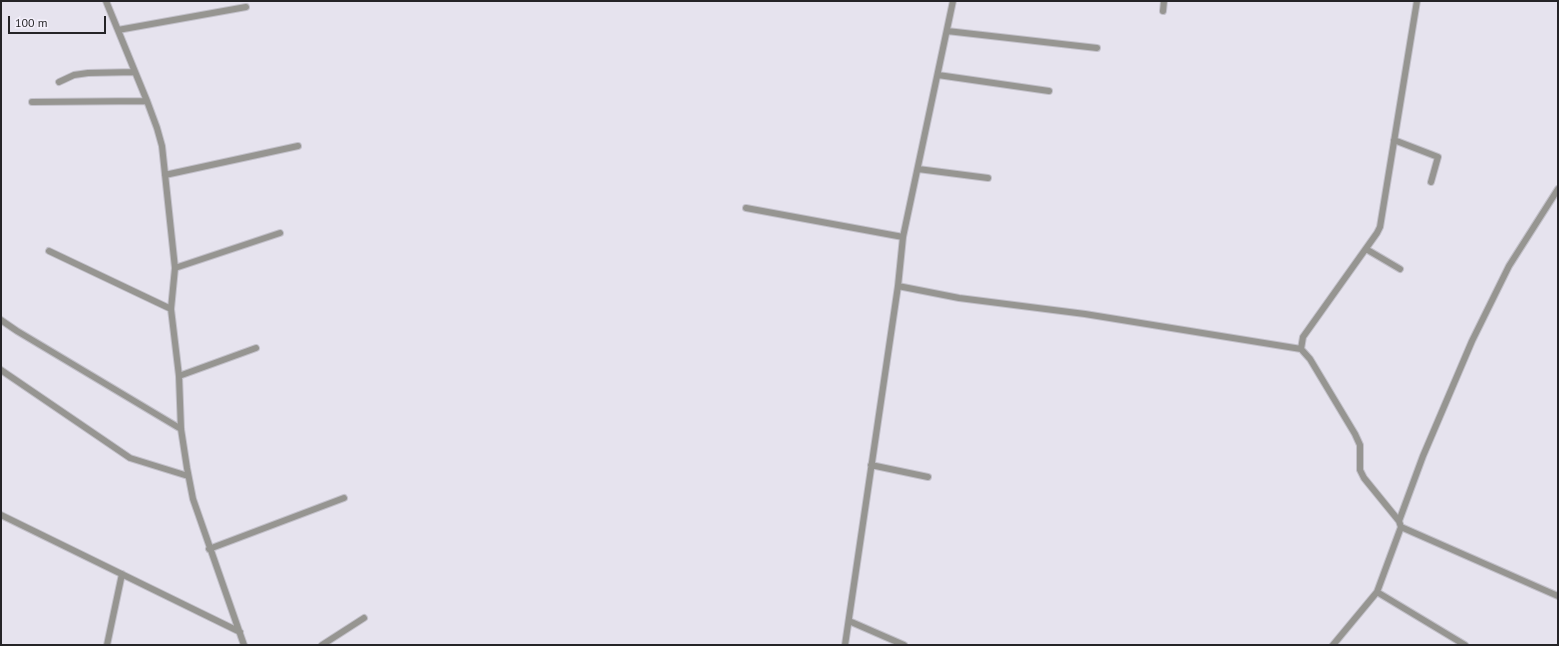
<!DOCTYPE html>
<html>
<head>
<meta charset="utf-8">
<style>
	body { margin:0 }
	#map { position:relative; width:1559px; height:646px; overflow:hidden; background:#e6e3ee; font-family:"PT Sans",sans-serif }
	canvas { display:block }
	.frame { position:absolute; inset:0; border:2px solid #252427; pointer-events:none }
	.scale { position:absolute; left:8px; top:16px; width:98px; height:18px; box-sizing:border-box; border:2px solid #252427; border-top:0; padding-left:5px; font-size:12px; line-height:14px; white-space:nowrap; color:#252427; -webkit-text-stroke:3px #f4f0fb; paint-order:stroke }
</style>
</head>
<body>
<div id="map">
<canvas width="1559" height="646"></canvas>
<div class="frame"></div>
<div class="scale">100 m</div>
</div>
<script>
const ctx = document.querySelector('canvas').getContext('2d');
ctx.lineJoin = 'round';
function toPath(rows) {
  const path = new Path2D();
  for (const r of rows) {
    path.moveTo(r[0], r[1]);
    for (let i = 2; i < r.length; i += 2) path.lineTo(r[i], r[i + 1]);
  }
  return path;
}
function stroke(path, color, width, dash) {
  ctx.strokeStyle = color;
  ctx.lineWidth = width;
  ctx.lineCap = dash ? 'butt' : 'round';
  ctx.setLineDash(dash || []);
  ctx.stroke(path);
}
const street = toPath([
	[106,1,147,101,157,128,162,146,175,268,171,309,179,376,181,429,187,468,193,499,244,645],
	[1163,11,1164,1],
	[118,30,246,7],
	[947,31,1097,48],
	[938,75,1049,91],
	[59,82,74,75,88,73,135,72],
	[32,102,147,101],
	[1394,140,1438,157,1431,182],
	[918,169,988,178],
	[165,175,298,146],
	[746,208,903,237],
	[1366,249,1400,269],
	[49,251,171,309],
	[175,268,280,233],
	[898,286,959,298,1085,314,1301,349],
	[1,320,17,331,181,429],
	[1,370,130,458,188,476],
	[179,376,256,348],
	[871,465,928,477],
	[1,515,240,632],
	[1399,521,1364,478,1360,470,1360,445,1355,434,1310,359,1301,349,1303,337,1377,233,1380,227,1417,1],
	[1401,527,1558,596],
	[209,549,344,498],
	[1377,592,1465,645],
	[849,621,904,645],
	[107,645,122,574],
	[322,645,364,618],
	[845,645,898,286,903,237,953,1],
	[1333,645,1377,592,1401,527,1399,521,1423,456,1472,341,1509,266,1558,189]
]);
stroke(street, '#c3c1ca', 8);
stroke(street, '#969591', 6);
</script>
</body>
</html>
